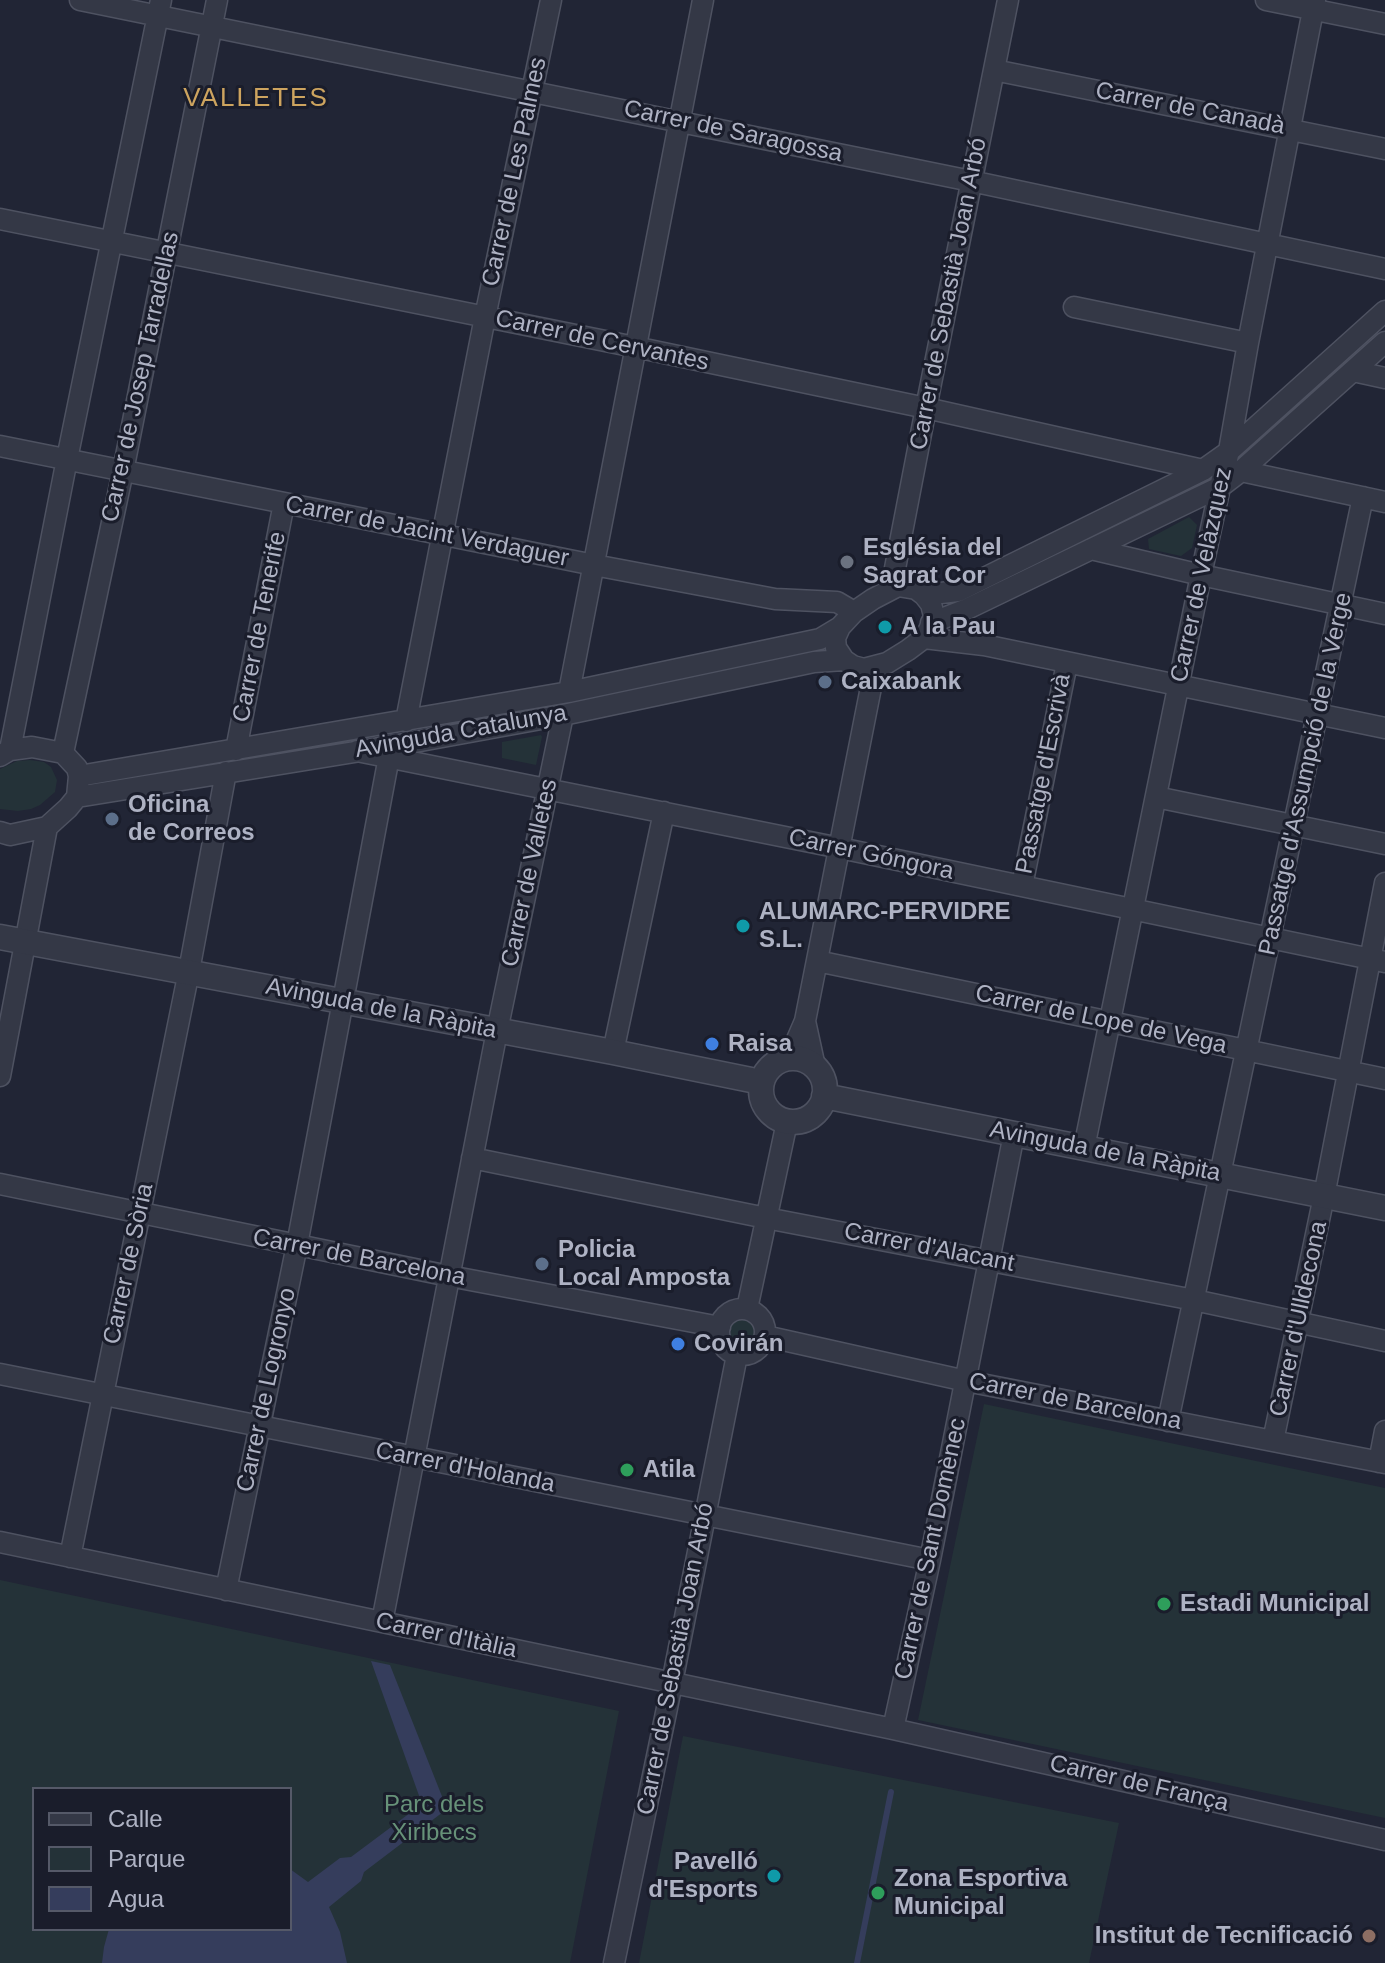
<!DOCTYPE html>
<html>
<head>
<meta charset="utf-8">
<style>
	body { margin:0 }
	#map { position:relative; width:1385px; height:1963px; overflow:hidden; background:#212535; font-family:Arial,sans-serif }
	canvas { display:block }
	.legend { position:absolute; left:32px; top:1787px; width:260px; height:144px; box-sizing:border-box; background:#1a1d2b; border:2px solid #555968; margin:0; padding:10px 14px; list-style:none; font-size:24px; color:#aeb2c3 }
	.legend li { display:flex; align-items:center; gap:16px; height:40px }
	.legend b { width:40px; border:2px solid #555968 }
</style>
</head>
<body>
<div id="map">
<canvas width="1385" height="1963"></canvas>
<ul class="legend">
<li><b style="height:10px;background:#343846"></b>Calle</li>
<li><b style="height:22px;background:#243238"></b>Parque</li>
<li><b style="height:22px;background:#353d5c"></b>Agua</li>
</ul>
</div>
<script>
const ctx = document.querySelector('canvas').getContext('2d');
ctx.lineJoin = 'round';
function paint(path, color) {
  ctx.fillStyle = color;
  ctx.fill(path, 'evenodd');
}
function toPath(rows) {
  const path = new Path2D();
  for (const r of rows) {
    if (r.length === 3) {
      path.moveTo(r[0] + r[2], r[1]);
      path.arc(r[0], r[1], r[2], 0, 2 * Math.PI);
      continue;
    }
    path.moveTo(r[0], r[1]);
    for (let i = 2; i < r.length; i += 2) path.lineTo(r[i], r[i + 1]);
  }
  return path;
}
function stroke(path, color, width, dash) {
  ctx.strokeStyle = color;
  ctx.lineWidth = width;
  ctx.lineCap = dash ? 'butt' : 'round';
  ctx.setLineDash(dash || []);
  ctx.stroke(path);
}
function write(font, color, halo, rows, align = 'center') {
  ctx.font = font + ' Arial,sans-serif';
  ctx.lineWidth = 6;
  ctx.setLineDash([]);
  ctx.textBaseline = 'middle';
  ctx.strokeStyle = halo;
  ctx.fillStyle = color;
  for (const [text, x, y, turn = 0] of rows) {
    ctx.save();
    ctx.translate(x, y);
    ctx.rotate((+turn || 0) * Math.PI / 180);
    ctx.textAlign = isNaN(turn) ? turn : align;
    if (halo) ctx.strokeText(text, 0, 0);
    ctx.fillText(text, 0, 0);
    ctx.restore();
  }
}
const green = toPath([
	[1189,517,1197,525,1192,548,1181,556,1149,549,1148,539],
	[541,735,542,737,536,765,502,758,502,742],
	[30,760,44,762,51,767,57,780,55,792,40,805,31,809,18,811,0,809,0,769,17,761],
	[742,1332,14],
	[984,1404,1385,1488,1385,1818,918,1720],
	[0,1580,619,1711,570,1963,0,1963],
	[34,1789,290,1789,290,1929,34,1929],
	[683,1736,1119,1823,1089,1963,639,1963]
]);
const water = toPath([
	[371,1661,390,1665,447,1809,364,1872,361,1881,329,1907,340,1932,347,1963,102,1963,104,1947,109,1929,290,1929,290,1869,308,1882,340,1858,351,1857,422,1804]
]);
const stream = toPath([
	[857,1963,891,1792]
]);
const minor = toPath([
	[80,0,971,181,1385,269],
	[1266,0,1385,24],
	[994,70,1385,149],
	[0,219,635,347,926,408,1203,470],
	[1074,307,1248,343],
	[1353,371,1385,378],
	[0,446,594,565,775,599,837,602,854,612],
	[1241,471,1385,502],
	[1091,549,1201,575,1385,614],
	[898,586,916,589,924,595,931,604,934,616,929,630,924,638,908,650,887,663,864,669,853,666,844,660,836,648,835,638,840,627,854,612,873,599,898,586],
	[891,589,926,408,1008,0],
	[924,595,958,591,1203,470,1227,453,1385,311],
	[931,623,967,609,1220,487,1241,471,1385,342],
	[924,638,984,645,1385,728],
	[569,692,703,0],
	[406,721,485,317,551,0],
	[10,750,67,459,161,0],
	[236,750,284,503],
	[357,751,840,848,1385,962],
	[63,753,123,471,217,0],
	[0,756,10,750,32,747,63,753,77,768,79,776,77,797,68,808,47,827,10,835,0,832],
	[79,776,569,692,820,639,840,627],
	[77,797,404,744,563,715,814,662,844,660],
	[1156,797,1385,844],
	[1022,886,1067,663],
	[817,961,1385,1079],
	[805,1021,815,1067],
	[613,1052,664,812],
	[789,1058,805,1021,875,667],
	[0,1076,47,827],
	[1084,1148,1201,575,1220,487,1229,451,1248,343,1315,0],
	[472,1158,766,1218,1194,1300,1385,1341],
	[0,1184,449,1276,720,1327],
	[742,1332,23],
	[747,1309,787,1122],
	[765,1336,966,1381,1385,1463],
	[0,1374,930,1560],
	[1168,1421,1363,497],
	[1273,1441,1324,1196,1385,883],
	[1379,1462,1385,1431],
	[0,1542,893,1729,1385,1840],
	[70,1557,189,971,226,772],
	[226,1590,297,1245,391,746],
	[382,1622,497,1031,563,715],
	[893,1729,930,1560,1014,1134],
	[614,1963,667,1708,737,1355]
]);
const tertiary = toPath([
	[0,937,613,1052,761,1082],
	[793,1090,32],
	[824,1096,1385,1208]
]);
const markers = [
	[847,562,8,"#6b7280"],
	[885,627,8,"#0f9aa8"],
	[825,682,8,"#5c6f8a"],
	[112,819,8,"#5c6f8a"],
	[743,926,8,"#0f9aa8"],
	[712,1044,8,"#3f7fe0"],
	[542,1264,8,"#5c6f8a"],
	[678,1344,8,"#3f7fe0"],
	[627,1470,8,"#2e9e5b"],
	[1164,1604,8,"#2e9e5b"],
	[774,1876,8,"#0f9aa8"],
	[878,1893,8,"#2e9e5b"],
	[1369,1936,8,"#8d6e63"]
];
const streetNames = [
	["Carrer de Canadà",1190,109,11],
	["Carrer de Saragossa",733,132,12],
	["Carrer de Les Palmes",515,172,-78],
	["Carrer de Sebastià Joan Arbó",949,294,-79],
	["Carrer de Cervantes",602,341,12],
	["Carrer de Josep Tarradellas",141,377,-78],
	["Carrer de Jacint Verdaguer",427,532,11],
	["Carrer de Velàzquez",1202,575,-78],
	["Carrer de Tenerife",260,627,-79],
	["Avinguda Catalunya",461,732,-10],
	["Passatge d'Escrivà",1044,774,-79],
	["Passatge d'Assumpció de la Verge",1306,774,-78],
	["Carrer Góngora",871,855,12],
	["Carrer de Valletes",530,873,-78],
	["Avinguda de la Ràpita",381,1009,11],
	["Carrer de Lope de Vega",1101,1020,12],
	["Avinguda de la Ràpita",1105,1152,11],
	["Carrer d'Alacant",929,1248,11],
	["Carrer de Barcelona",359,1258,11],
	["Carrer de Sòria",129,1264,-78],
	["Carrer d'Ulldecona",1299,1319,-78],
	["Carrer de Logronyo",267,1390,-78],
	["Carrer de Barcelona",1075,1402,11],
	["Carrer d'Holanda",465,1468,11],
	["Carrer de Sant Domènec",931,1549,-78],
	["Carrer d'Itàlia",446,1636,12],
	["Carrer de Sebastià Joan Arbó",676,1659,-79],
	["Carrer de França",1139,1784,13]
];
const poiNames = [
	["Església del",863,548],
	["Sagrat Cor",863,576],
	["A la Pau",901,627],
	["Caixabank",841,682],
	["Oficina",128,805],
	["de Correos",128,833],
	["ALUMARC-PERVIDRE",759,912],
	["S.L.",759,940],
	["Raisa",728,1044],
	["Policia",558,1250],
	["Local Amposta",558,1278],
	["Covirán",694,1344],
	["Atila",643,1470],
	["Estadi Municipal",1180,1604],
	["Pavelló",758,1862,"right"],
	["d'Esports",758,1890,"right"],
	["Zona Esportiva",894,1879],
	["Municipal",894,1907],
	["Institut de Tecnificació",1353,1936,"right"]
];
const parkNames = [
	["Parc dels",434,1805],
	["Xiribecs",434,1833]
];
const neighbourhoodNames = [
	["VALLETES",256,99]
];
paint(green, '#243238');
paint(water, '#353d5c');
stroke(stream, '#353d5c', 6);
stroke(minor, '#4e5261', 23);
stroke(tertiary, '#4e5261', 27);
stroke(minor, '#343846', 20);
stroke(tertiary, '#343846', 24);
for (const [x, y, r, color] of markers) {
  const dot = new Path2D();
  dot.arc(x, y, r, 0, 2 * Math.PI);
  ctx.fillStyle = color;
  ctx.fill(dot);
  stroke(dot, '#1a1d2b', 3);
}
write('24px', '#aeb2c3', '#1a1d2b', streetNames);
write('bold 24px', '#aeb2c3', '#1a1d2b', poiNames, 'left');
write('24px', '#679279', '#1a1d2b', parkNames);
ctx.letterSpacing = '2px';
write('26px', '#cda45f', '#1a1d2b', neighbourhoodNames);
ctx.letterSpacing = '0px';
</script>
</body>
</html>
